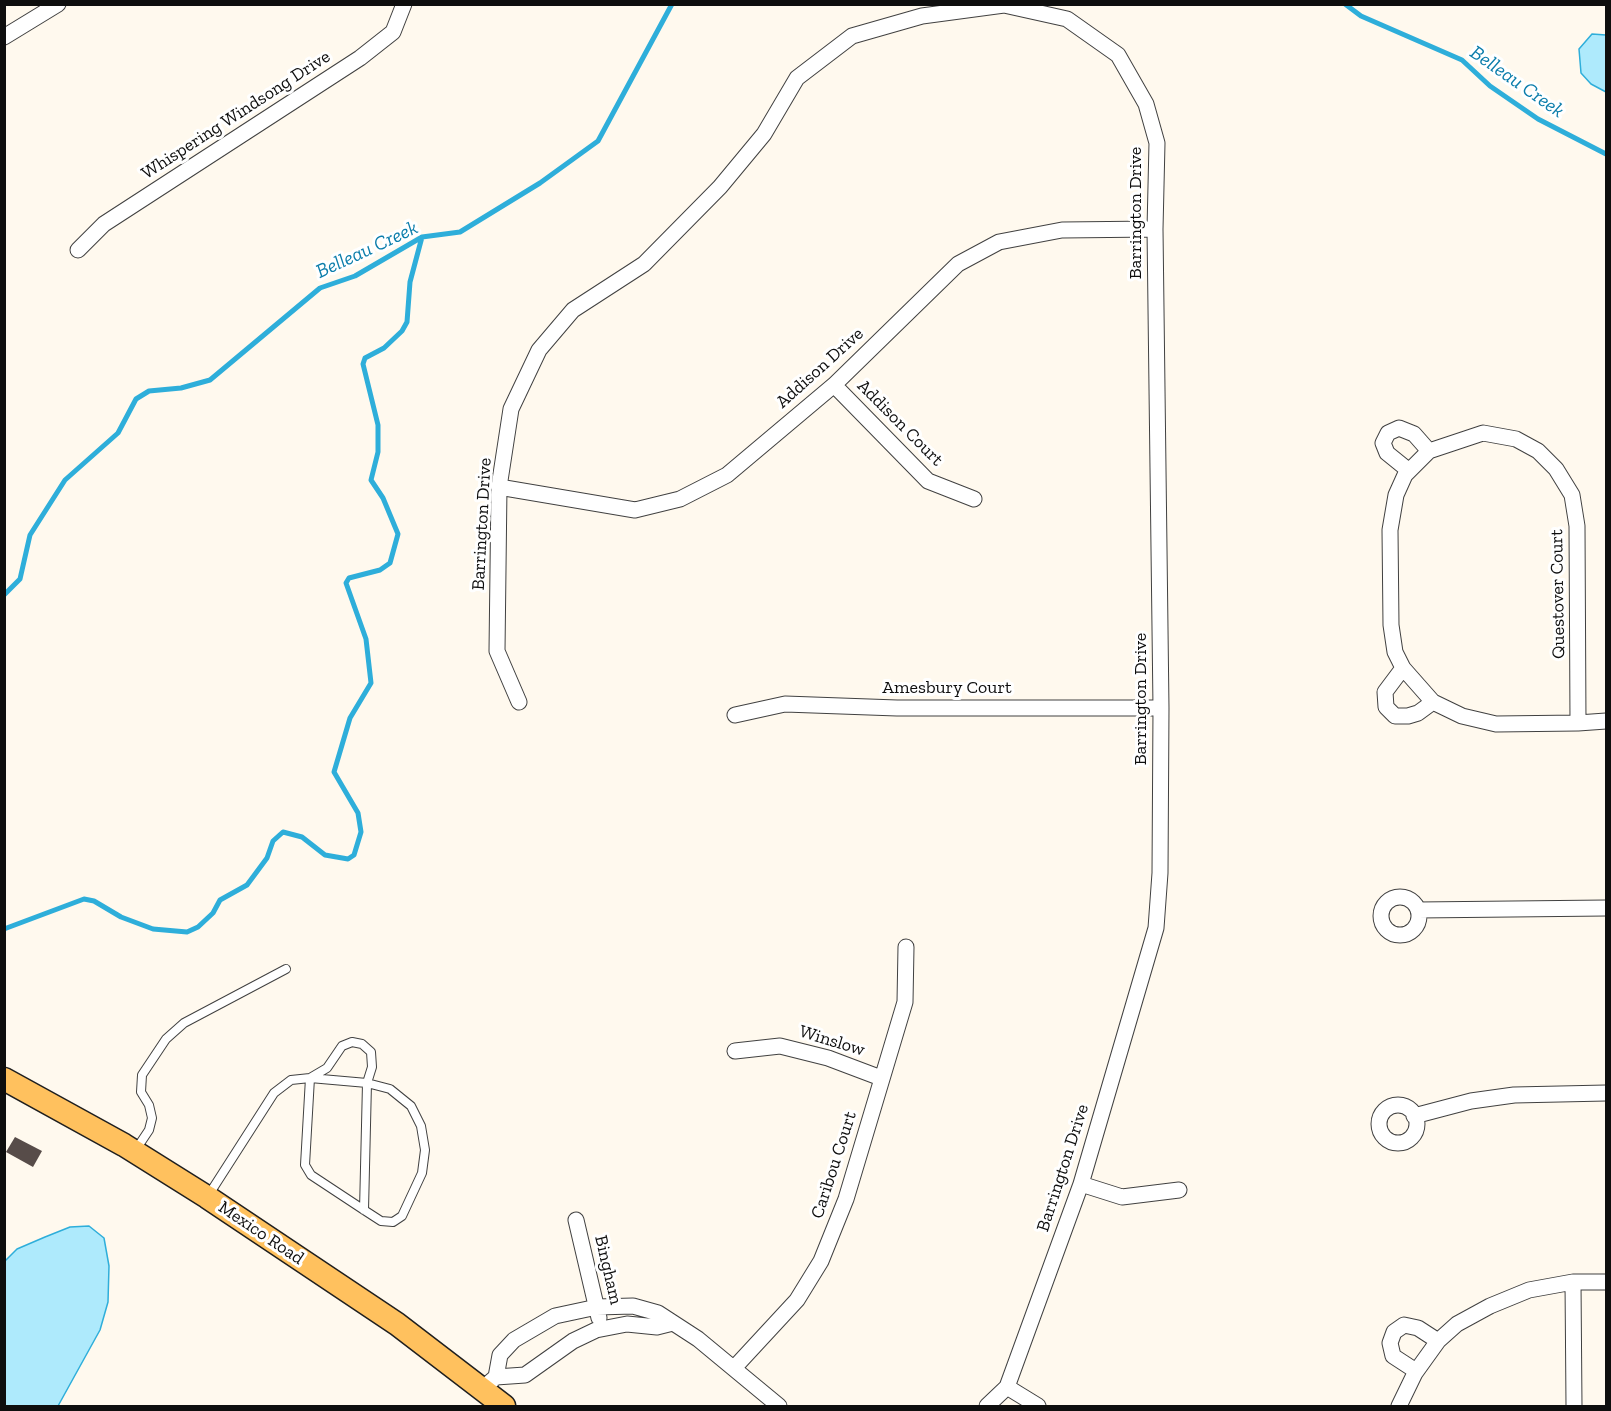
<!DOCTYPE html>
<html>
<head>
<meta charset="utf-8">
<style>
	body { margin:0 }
	#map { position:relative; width:1611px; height:1411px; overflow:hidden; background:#fff9ee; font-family:"Zilla Slab",serif }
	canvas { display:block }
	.frame { position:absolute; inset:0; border:6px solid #0e0e0e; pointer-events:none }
</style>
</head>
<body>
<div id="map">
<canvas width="1611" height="1411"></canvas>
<div class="frame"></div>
</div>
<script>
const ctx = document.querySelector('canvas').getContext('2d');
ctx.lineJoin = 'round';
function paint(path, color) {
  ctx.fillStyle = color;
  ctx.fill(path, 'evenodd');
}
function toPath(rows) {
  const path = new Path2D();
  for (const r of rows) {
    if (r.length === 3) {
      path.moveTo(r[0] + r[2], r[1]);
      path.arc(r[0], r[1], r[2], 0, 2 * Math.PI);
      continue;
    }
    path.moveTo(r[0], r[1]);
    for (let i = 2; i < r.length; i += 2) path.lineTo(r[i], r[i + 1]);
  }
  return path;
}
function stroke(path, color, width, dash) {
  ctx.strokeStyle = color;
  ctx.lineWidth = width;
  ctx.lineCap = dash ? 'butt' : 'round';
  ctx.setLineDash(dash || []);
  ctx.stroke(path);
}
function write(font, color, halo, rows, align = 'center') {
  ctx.font = font + ' "Zilla Slab",serif';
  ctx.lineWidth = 6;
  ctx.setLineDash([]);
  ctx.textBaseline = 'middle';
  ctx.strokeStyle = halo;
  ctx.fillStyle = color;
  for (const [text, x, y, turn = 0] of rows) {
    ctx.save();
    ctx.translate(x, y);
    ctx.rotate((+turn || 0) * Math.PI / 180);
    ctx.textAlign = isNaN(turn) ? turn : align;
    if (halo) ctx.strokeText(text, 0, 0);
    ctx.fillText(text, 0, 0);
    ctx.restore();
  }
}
const water = toPath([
	[1592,34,1606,35,1606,92,1591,84,1581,73,1579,49,1592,34],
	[89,1226,104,1238,109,1266,108,1302,100,1330,58,1406,5,1406,5,1261,17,1249,45,1237,70,1227,89,1226]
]);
const stream = toPath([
	[1345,4,1361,16,1462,60,1490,86,1538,119,1606,154],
	[4,595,20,579,30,535,65,480,118,433,136,399,149,391,181,388,210,380,320,288,355,276,422,237,460,232,540,183,598,141,672,4],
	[4,929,84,899,94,901,121,917,153,929,187,932,198,927,213,913,220,900,247,885,267,858,273,841,283,832,302,837,325,855,348,859,354,855,361,832,358,813,334,772,350,718,371,683,366,639,346,583,349,578,380,570,390,563,398,534,383,498,371,480,378,452,378,425,363,364,365,358,384,348,402,331,407,322,410,282,422,237]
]);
const building = toPath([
	[15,1137,42,1151,33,1167,6,1152]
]);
const service = toPath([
	[135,1151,149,1130,152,1118,149,1105,141,1092,142,1075,166,1039,184,1023,286,969],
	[208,1196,274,1093,291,1080,310,1078,367,1083,390,1089,411,1106,421,1126,425,1150,422,1173,402,1216,393,1222,381,1221,364,1210,311,1175,305,1165,310,1078,327,1068,342,1046,352,1042,362,1044,371,1052,372,1067,367,1083,364,1210]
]);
const minor = toPath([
	[4,37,58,4],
	[78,250,104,224,360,58,393,32,404,4],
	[834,385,928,481,974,499],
	[1408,470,1387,453,1383,443,1388,433,1399,428,1414,434,1429,451],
	[499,487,635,510,680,499,727,475,834,385,958,264,999,242,1062,230,1155,229],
	[1403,668,1385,692,1386,707,1395,716,1408,716,1418,713,1433,702],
	[519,702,497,651,499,487,511,409,539,350,573,310,644,264,720,187,764,134,797,78,852,36,922,16,1004,5,1067,19,1118,55,1146,104,1157,143,1155,229,1161,708,1160,873,1156,928,1081,1184,1007,1387,987,1406],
	[735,715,785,704,897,708,1161,708],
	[1578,723,1577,526,1572,495,1556,469,1538,451,1516,439,1483,433,1429,451,1405,475,1396,495,1390,530,1391,625,1395,652,1403,668,1433,702,1462,716,1496,724,1578,723,1606,721],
	[1400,916,19],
	[1418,910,1606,908],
	[735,1051,780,1046,828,1058,881,1078],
	[1398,1124,19],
	[1414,1116,1471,1101,1514,1095,1606,1093],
	[1081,1184,1122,1197,1179,1190],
	[576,1220,599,1318],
	[1573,1282,1574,1406],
	[735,1367,797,1300,821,1261,846,1199,905,1002,906,947],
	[1416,1371,1393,1356,1390,1343,1394,1332,1404,1325,1418,1328,1438,1341],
	[496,1377,500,1355,514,1340,555,1316,597,1307,633,1306,658,1313,698,1339,779,1406],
	[489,1383,496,1377,525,1375,573,1341,596,1330,627,1324,657,1327,673,1323],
	[1007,1387,1038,1406],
	[1399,1406,1415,1373,1438,1341,1457,1324,1490,1306,1529,1290,1573,1282,1606,1282]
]);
const primary = toPath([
	[4,1079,124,1145,207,1197,397,1324,504,1406]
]);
const streetNames = [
	["Whispering Windsong Drive",236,115,-33],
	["Barrington Drive",1136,213,-90],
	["Addison Drive",820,368,-42],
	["Addison Court",900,423,45],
	["Barrington Drive",482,524,-87],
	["Questover Court",1558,594,-91],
	["Amesbury Court",947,688],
	["Barrington Drive",1141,699,-90],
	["Winslow",832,1041,17],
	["Caribou Court",834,1165,-72],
	["Barrington Drive",1063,1168,-72],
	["Mexico Road",261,1233,34],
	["Bingham",608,1270,77]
];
const waterNames = [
	["Belleau Creek",1517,82,35],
	["Belleau Creek",367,250,-25]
];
paint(water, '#aeeafc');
stroke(water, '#2eaeda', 1.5);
stroke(stream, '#2eaeda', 5);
paint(building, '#574c49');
stroke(service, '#414141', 10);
stroke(minor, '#414141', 17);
stroke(primary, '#1f1f1f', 25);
stroke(service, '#fff', 8);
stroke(minor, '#fff', 15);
stroke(primary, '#ffc15e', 22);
write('18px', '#0e0e0e', '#fff', streetNames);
write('italic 20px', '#0b7dab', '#fff', waterNames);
</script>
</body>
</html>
